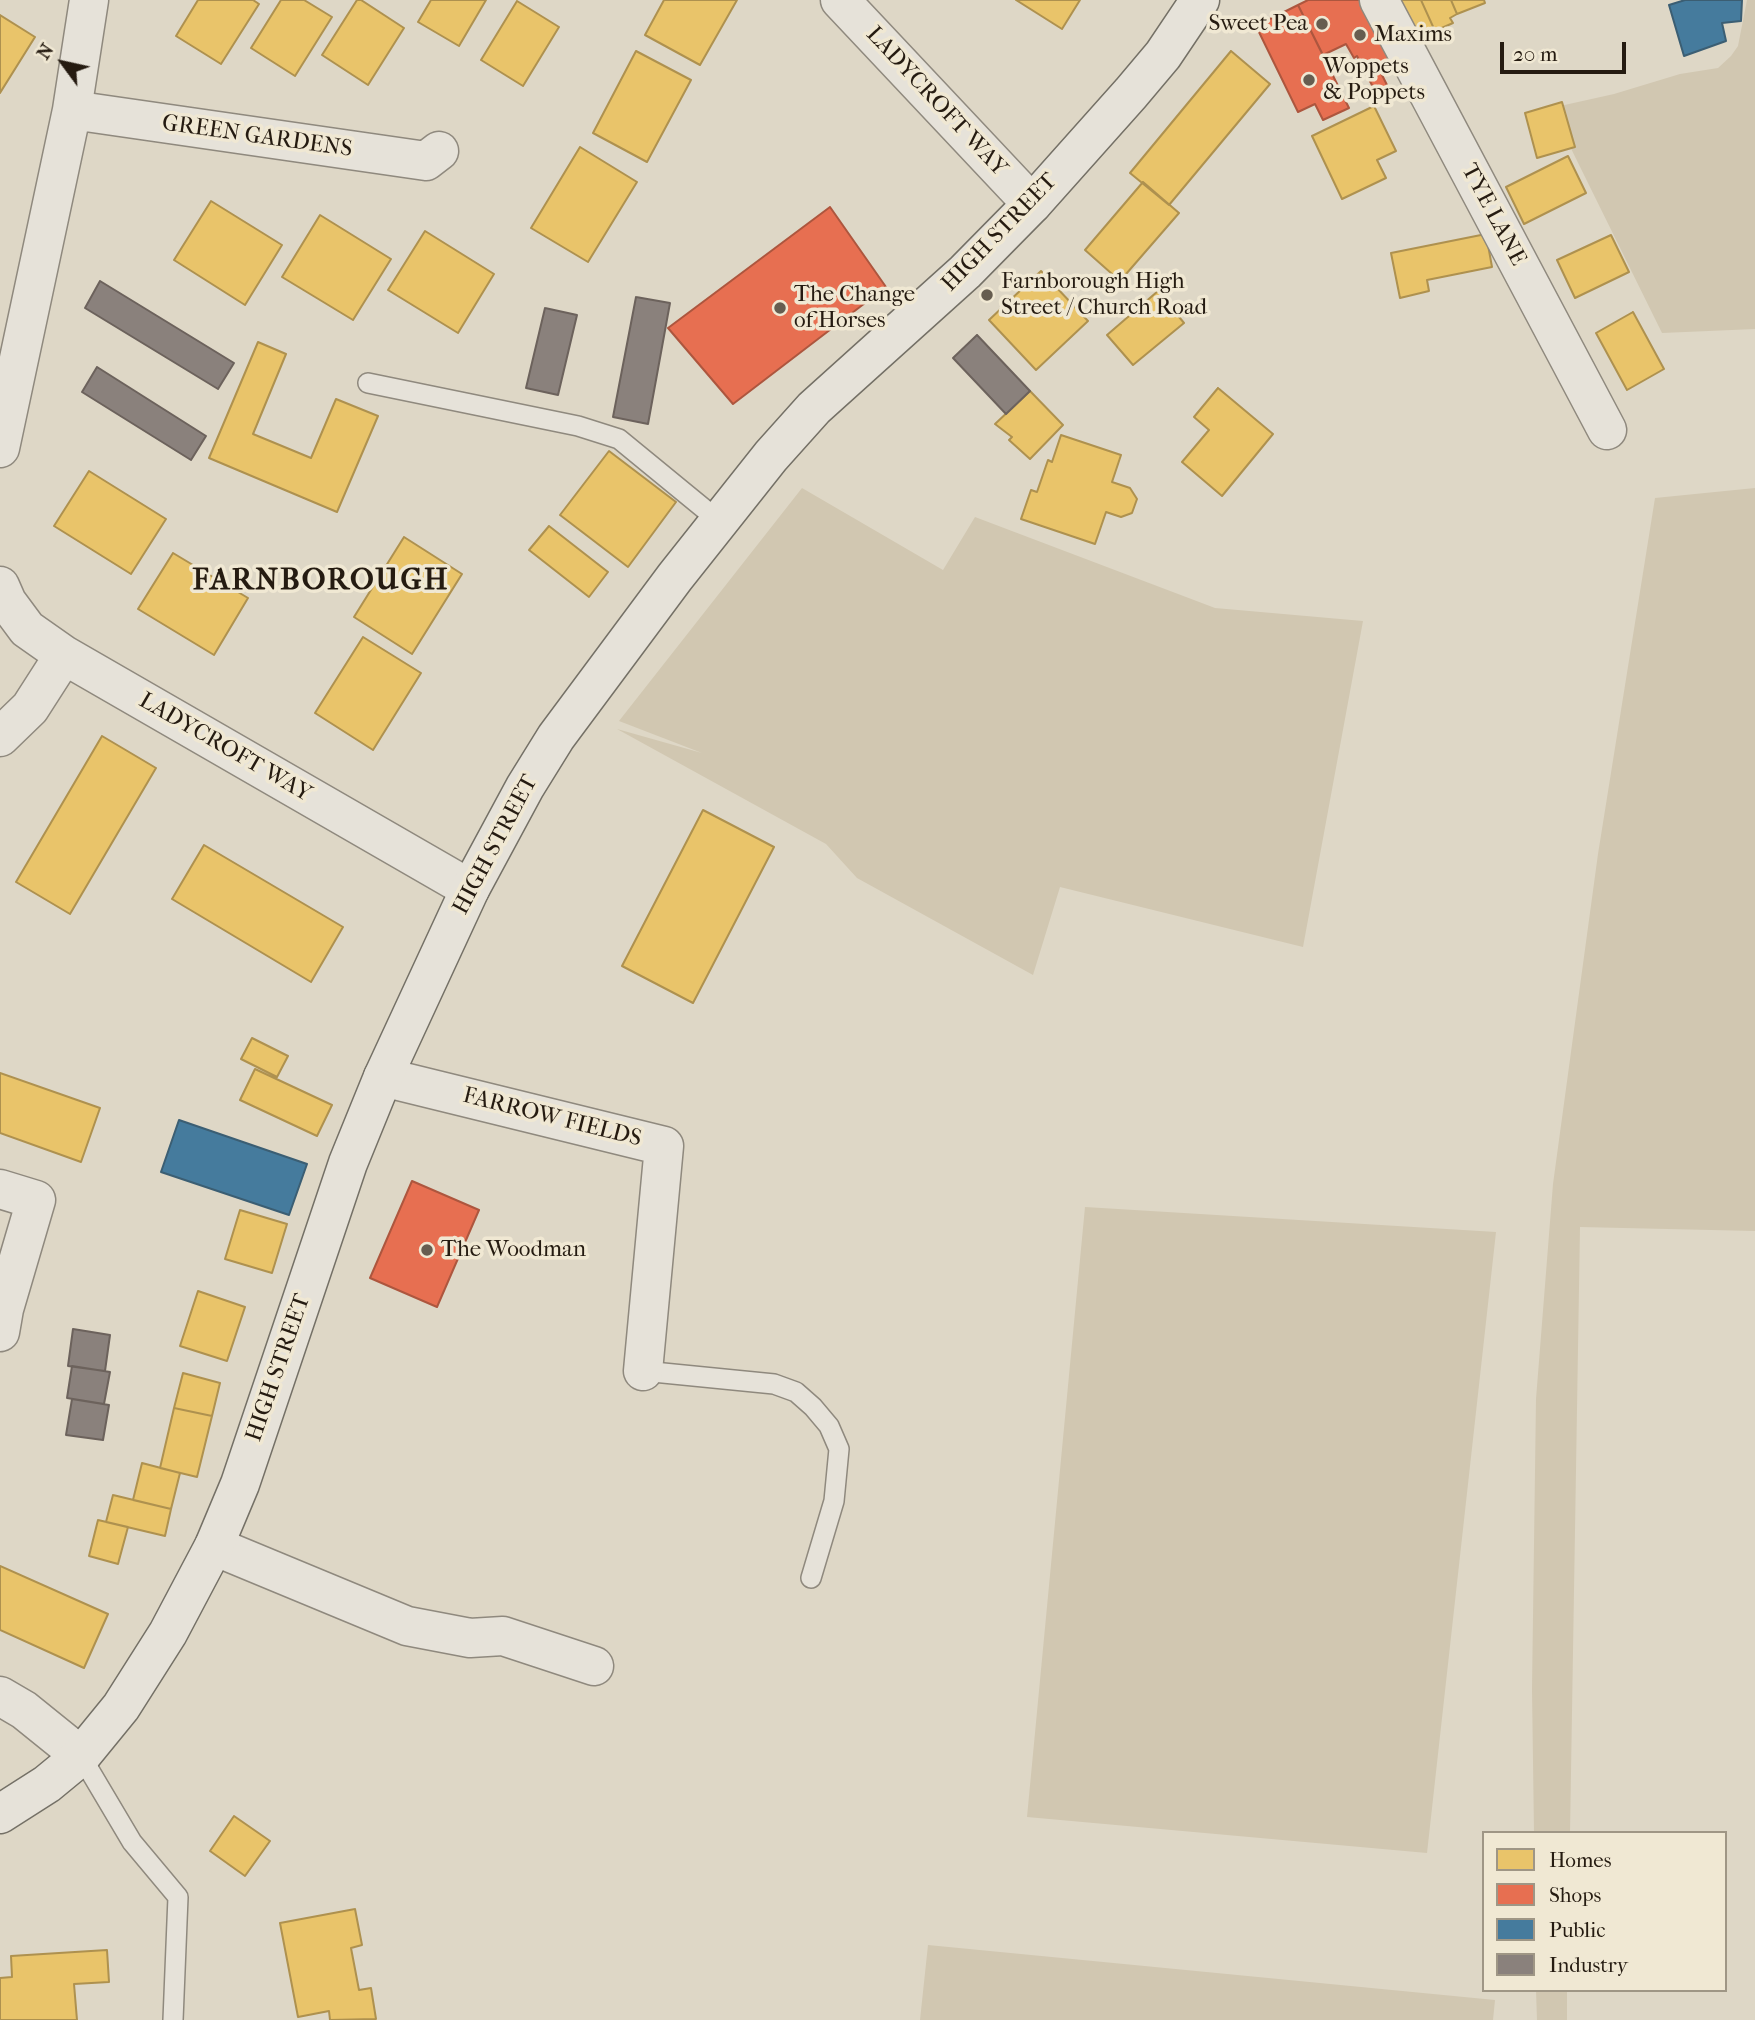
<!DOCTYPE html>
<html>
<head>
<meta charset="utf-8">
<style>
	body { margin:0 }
	#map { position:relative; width:1755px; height:2020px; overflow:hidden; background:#ded7c6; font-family:"IM FELL French Canon",serif }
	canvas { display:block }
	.legend { position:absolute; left:1482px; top:1831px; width:245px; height:161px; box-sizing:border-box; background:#f0e8d3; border:2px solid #9f9685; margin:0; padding:9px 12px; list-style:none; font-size:21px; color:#251b11 }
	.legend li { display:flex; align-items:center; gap:14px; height:35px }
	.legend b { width:35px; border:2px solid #9f9685 }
	.north { position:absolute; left:28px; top:28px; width:70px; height:70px; -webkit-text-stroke:5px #f0e8d3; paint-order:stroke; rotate:303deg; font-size:19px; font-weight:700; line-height:28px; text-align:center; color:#251b11 }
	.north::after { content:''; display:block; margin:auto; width:24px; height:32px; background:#251b11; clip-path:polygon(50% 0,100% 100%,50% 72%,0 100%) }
	.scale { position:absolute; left:1500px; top:42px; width:126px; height:32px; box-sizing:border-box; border:4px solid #251b11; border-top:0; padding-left:9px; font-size:21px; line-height:24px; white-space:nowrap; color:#251b11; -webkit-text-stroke:5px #f0e8d3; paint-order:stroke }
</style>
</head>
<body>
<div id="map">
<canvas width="1755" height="2020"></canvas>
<ul class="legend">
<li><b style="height:19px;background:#e9c46a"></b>Homes</li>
<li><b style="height:19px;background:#e76f51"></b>Shops</li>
<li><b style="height:19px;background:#457b9d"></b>Public</li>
<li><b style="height:19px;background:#8a817c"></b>Industry</li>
</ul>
<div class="north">N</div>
<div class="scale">20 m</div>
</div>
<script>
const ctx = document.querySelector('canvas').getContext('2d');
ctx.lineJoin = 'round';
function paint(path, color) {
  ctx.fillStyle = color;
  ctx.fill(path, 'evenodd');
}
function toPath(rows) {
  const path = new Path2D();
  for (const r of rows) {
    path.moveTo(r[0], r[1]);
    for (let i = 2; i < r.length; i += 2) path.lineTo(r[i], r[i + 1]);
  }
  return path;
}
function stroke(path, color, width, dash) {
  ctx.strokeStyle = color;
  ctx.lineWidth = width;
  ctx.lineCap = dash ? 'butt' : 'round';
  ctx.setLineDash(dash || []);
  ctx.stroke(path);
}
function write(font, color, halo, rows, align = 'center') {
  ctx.font = font + ' "IM FELL French Canon",serif';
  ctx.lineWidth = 7;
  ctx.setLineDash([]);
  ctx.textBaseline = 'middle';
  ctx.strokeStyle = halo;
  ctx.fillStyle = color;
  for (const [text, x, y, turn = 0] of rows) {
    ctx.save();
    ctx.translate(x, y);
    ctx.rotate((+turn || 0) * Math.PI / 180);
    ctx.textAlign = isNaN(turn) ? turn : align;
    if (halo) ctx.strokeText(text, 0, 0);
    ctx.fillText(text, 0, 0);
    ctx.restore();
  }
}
const green = toPath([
	[1747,0,1755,0,1755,329,1662,333,1551,108,1614,94,1680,74,1718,68,1731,56,1738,46],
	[802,488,943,570,975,517,1215,608,1363,621,1303,947,1060,887,1033,975,857,878,826,844,617,729,702,753,619,721],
	[1755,488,1755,1231,1580,1227,1570,1833,1534,1833,1532,1689,1536,1399,1553,1184,1598,854,1655,498],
	[1085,1207,1496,1232,1427,1853,1027,1817],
	[928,1945,1495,2000,1493,2020,920,2020],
	[1536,1990,1567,1990,1567,2020,1537,2020]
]);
const homes = toPath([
	[198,0,253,0,259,4,221,64,176,36,198,0],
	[281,0,304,0,332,17,295,76,251,48,281,0],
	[357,0,361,0,404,28,368,85,322,55,357,0],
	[431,0,486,0,459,46,418,22,431,0],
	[664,0,737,0,700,65,645,35,664,0],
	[1016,0,1080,0,1062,29,1016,0],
	[1390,0,1421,0,1435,31,1415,38,1390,0],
	[1421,0,1451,0,1457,14,1450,18,1453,23,1435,31,1421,0],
	[1451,0,1484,0,1485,3,1457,14,1451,0],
	[517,1,559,27,523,86,481,60,517,1],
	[0,15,35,37,0,93,0,15],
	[636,51,691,80,647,162,593,133,636,51],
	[1231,51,1270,84,1169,205,1130,173,1231,51],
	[1562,102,1575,147,1537,158,1525,113,1562,102],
	[1374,106,1396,151,1377,160,1386,178,1342,199,1312,136,1374,106],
	[580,147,637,182,588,262,531,228,580,147],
	[1568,156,1586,193,1524,224,1506,187,1568,156],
	[1143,182,1179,213,1120,281,1085,250,1143,182],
	[211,201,282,245,245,305,174,260,211,201],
	[320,215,391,259,353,320,282,277,320,215],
	[425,231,494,274,458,333,388,290,425,231],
	[1486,234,1492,267,1427,280,1429,291,1400,298,1391,253,1486,234],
	[1611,235,1629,272,1575,298,1557,260,1611,235],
	[1041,271,1088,321,1036,370,989,320,1041,271],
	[1158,291,1184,323,1133,365,1107,335,1158,291],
	[1633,312,1664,369,1627,390,1596,333,1633,312],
	[258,342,286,354,253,434,311,458,336,399,378,416,337,512,209,458,258,342],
	[1218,388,1273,434,1222,496,1182,462,1209,430,1194,417,1218,388],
	[1030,391,1063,425,1030,459,1009,440,1012,437,995,424,1030,391],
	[1061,435,1121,455,1112,482,1130,488,1137,499,1132,513,1121,517,1106,512,1095,544,1021,519,1031,490,1037,492,1048,460,1052,462,1061,435],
	[609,451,676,502,628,567,560,515,609,451],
	[89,471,166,519,131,574,54,526,89,471],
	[549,526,608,572,589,597,529,550,549,526],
	[404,537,462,574,412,654,354,617,404,537],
	[173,553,248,598,214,655,138,609,173,553],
	[363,637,421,673,373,750,315,713,363,637],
	[102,736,156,768,70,914,16,882,102,736],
	[703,810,774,847,693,1003,622,966,703,810],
	[204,845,343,927,311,982,172,899,204,845],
	[252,1038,288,1056,277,1077,241,1059,252,1038],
	[255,1069,332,1105,317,1136,240,1100,255,1069],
	[0,1073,100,1108,81,1162,0,1133,0,1073],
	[240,1210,287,1224,272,1273,225,1259,240,1210],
	[198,1291,245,1307,227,1361,180,1346,198,1291],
	[183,1373,220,1383,212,1416,174,1408,183,1373],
	[174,1408,212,1416,197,1477,160,1468,174,1408],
	[142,1463,180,1473,171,1509,133,1500,142,1463],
	[113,1495,171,1509,165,1536,106,1522,113,1495],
	[98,1520,128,1527,118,1564,89,1556,98,1520],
	[0,1566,108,1614,84,1668,0,1630,0,1566],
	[234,1816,270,1841,245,1876,210,1851,234,1816],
	[355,1909,362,1945,351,1948,359,1990,371,1988,376,2019,330,2020,329,2011,298,2017,280,1923,355,1909],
	[107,1950,109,1982,74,1984,77,2020,0,2020,0,1978,12,1977,11,1956,107,1950]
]);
const shops = toPath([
	[1308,0,1361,0,1390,58,1377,65,1388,87,1376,93,1357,56,1354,58,1346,44,1323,55,1298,5,1308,0],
	[1298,5,1349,108,1323,120,1315,104,1298,112,1256,26,1298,5],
	[830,207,886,287,733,404,668,328,830,207],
	[412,1181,479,1210,437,1307,370,1278,412,1181]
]);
const public = toPath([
	[1685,0,1742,0,1741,21,1722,23,1726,41,1684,56,1669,5,1685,0],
	[179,1120,307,1164,289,1215,161,1172,179,1120]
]);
const industry = toPath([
	[100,281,234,363,218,389,85,308,100,281],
	[636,297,670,303,648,424,613,417,636,297],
	[545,308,577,315,558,395,526,388,545,308],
	[977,335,1030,391,1006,414,953,358,977,335],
	[97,367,206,436,191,460,82,392,97,367],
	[73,1329,110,1335,105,1371,68,1366,73,1329],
	[72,1366,110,1372,104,1404,67,1398,72,1366],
	[72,1399,109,1405,103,1440,66,1435,72,1399]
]);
const lane = toPath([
	[368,383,578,426,619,439,719,521],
	[643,1371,774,1384,796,1392,813,1407,829,1426,839,1449,834,1501,811,1578],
	[81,1756,132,1842,178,1897,173,2020]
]);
const street = toPath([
	[840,0,1032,204],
	[1379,0,1607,430],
	[72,110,426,161,439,151],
	[0,448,72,110,89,0],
	[0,586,7,602,27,629,64,655,470,889],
	[0,737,30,708,64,655],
	[383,1077,664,1146,643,1371],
	[0,1189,36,1200,4,1309,0,1332],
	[214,1546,407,1626,470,1638,503,1636,594,1666],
	[0,1696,24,1710,81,1756]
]);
const secondary = toPath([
	[0,1814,47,1784,81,1756,121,1707,168,1633,214,1546,240,1484,348,1163,383,1077,470,889,525,787,556,737,675,577,771,456,814,408,965,272,1032,204,1131,93,1163,55,1200,0]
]);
const markers = [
	[1322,24,7,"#665d50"],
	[1360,35,7,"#665d50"],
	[1309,80,7,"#665d50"],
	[987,295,7,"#665d50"],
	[780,308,7,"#665d50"],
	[427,1250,7,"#665d50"]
];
const poiNames = [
	["Sweet Pea",1308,24,"right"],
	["Maxims",1374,35],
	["Woppets",1323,67],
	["& Poppets",1323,93],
	["Farnborough High",1001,282],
	["Street / Church Road",1001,308],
	["The Change",794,295],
	["of Horses",794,321],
	["The Woodman",441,1250]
];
const streetNames = [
	["LADYCROFT WAY",936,102,47],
	["GREEN GARDENS",257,137,8],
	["TYE LANE",1493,215,62],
	["HIGH STREET",1000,233,-46],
	["LADYCROFT WAY",225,748,30],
	["HIGH STREET",496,845,-62],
	["FARROW FIELDS",552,1118,14],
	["HIGH STREET",279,1368,-71]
];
const districtNames = [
	["FARNBOROUGH",321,582]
];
paint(green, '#d1c7b1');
paint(homes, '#e9c46a');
stroke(homes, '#ae914f', 2);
paint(shops, '#e76f51');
stroke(shops, '#ad563e', 2);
paint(public, '#457b9d');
stroke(public, '#3b5e73', 2);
paint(industry, '#8a817c');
stroke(industry, '#6c625c', 2);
stroke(lane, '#8f897e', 22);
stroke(street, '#8f897e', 41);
stroke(secondary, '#747066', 41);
stroke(lane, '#e6e2d9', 19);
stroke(street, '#e6e2d9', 38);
stroke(secondary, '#e6e2d9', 38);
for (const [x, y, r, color] of markers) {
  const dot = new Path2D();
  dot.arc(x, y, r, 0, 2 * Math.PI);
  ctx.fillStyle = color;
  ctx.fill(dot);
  stroke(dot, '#f0e8d3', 2.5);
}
write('23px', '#251b11', '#f0e8d3', poiNames, 'left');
write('23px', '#251b11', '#f0e8d3', streetNames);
ctx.letterSpacing = '2px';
write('bold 30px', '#251b11', '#f0e8d3', districtNames);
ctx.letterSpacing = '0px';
</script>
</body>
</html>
